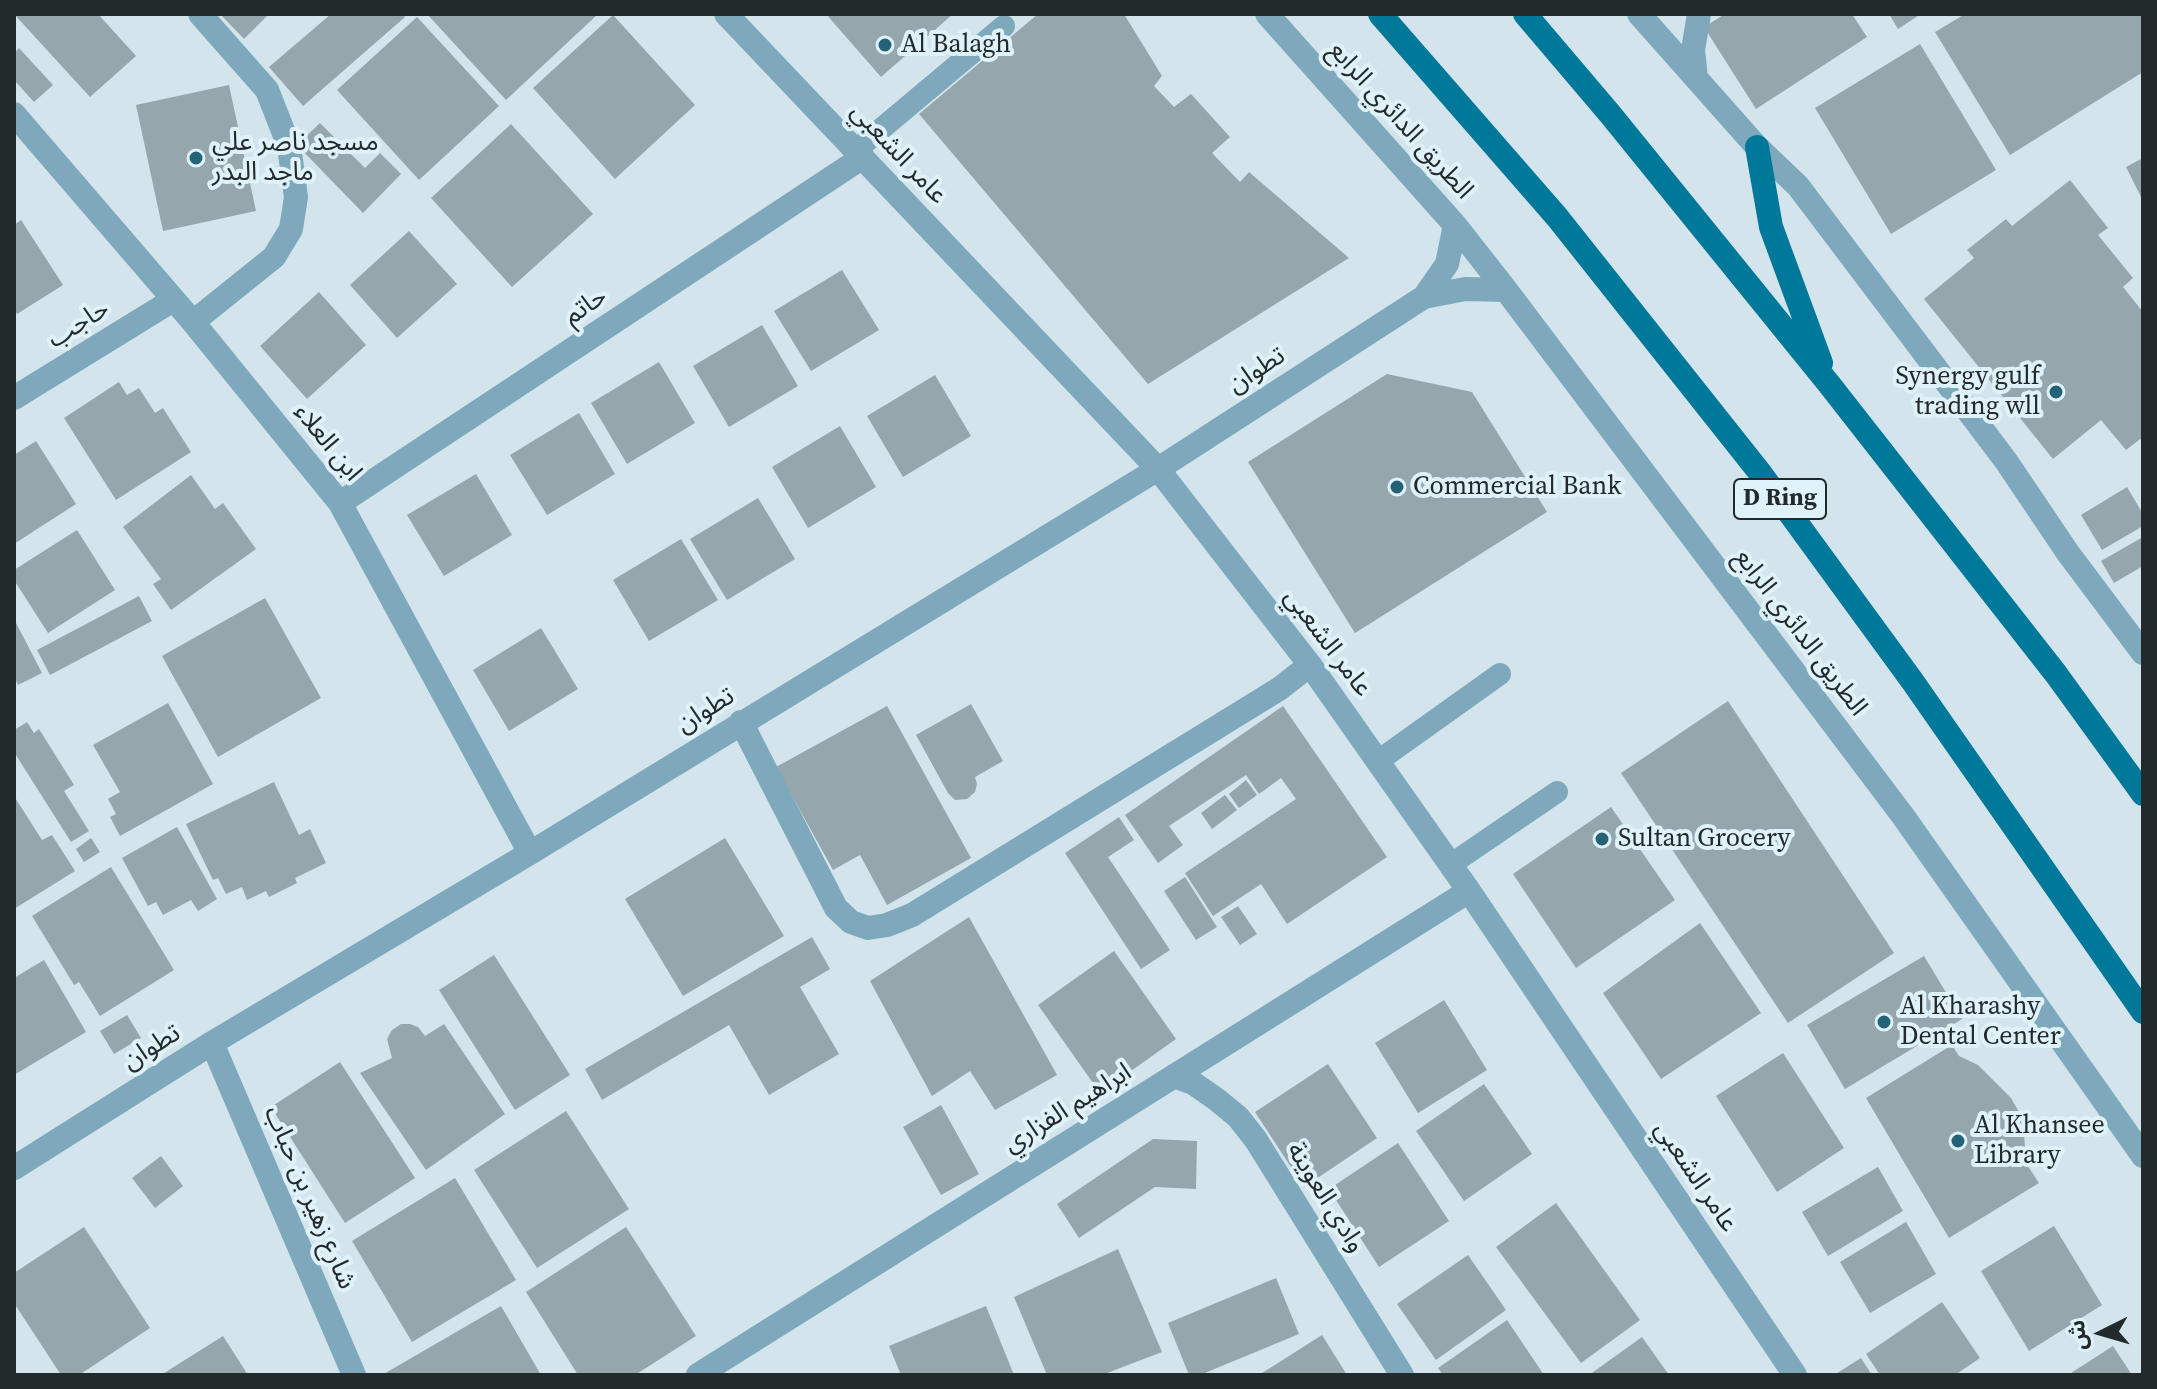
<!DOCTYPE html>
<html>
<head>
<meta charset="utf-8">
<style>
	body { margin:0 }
	#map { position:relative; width:2157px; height:1389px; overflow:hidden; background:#d3e4ec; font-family:"Source Serif 4","Noto Sans Arabic",serif }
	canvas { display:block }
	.frame { position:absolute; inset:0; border:16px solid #232a2c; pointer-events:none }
	.north { position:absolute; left:2061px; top:1293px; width:80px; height:80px; -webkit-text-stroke:6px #e0f2f9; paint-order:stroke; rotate:265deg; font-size:22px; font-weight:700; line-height:32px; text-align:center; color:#232a2c }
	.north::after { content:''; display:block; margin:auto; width:28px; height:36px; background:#232a2c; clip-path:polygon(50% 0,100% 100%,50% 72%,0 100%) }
</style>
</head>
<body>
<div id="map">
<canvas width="2157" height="1389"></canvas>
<div class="frame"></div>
<div class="north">ش</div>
</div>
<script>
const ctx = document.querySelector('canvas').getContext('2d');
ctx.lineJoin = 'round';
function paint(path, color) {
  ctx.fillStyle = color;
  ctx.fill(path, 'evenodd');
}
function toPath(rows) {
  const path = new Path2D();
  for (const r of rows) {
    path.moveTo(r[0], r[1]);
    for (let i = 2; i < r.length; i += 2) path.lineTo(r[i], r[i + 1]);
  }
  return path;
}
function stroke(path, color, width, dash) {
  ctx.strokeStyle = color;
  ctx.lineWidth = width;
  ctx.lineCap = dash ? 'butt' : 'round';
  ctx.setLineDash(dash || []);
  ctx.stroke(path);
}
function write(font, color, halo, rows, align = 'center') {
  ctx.font = font + ' "Source Serif 4","Noto Sans Arabic",serif';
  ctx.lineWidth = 8;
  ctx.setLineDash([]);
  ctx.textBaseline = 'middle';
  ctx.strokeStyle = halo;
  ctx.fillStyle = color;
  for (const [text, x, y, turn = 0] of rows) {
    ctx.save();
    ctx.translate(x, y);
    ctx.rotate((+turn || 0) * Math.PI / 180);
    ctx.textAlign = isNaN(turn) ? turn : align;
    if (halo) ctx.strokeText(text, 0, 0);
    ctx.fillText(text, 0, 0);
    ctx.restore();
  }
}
const building = toPath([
	[14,14,98,14,136,56,90,97],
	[220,14,269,14,244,39],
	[331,14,402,14,405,17,303,106,269,67],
	[427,14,598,14,506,100],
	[826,14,953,14,881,77],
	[1038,14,1124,14,1162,76,1154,86,1174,107,1191,94,1230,137,1212,153,1240,182,1249,172,1349,258,1148,384,919,114],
	[1725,14,1852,14,1867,37,1756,109,1704,27],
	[1889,14,1921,14,1898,29],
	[1965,14,2143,14,2143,72,2010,155,1935,32],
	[613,15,695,105,615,179,533,88],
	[417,17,499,106,419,180,337,90],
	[1920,44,1996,170,1891,234,1815,108],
	[19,48,53,85,34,102,14,80,14,53],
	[229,85,256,211,163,231,136,105],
	[320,123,365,168,380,153,401,174,363,213,297,145],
	[511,124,593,214,512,287,431,198],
	[2143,158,2143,201,2126,167],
	[2070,180,2108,228,2098,235,2133,278,2123,287,2143,312,2143,437,2126,450,2101,420,2053,459,1924,299,1974,258,1967,250,2006,219,2012,226],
	[21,220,63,285,17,314,14,309,14,225],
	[409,231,457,284,397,338,350,285],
	[842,270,879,330,811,371,774,311],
	[319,292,366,345,307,399,260,346],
	[762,325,798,386,729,427,693,366],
	[659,362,695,423,627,464,591,403],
	[1387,374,1472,392,1547,512,1355,633,1248,462],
	[935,375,971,436,903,477,867,416],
	[119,382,127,395,139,388,155,413,163,408,191,452,116,500,64,418],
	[579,413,615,474,547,515,510,455],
	[840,426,876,487,808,528,772,467],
	[36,441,76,504,14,544,14,455],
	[476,474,512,535,444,576,407,515],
	[191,475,215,509,223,503,256,549,171,610,153,584,161,579,123,527],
	[2127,487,2143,514,2143,526,2102,550,2081,515],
	[758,498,795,559,727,600,690,539],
	[77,530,115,590,48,633,14,580,14,570],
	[2143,537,2143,566,2114,583,2101,561],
	[681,539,718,600,649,641,613,580],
	[139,596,152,621,50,675,37,650],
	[265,598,321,698,218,757,162,656],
	[14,619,42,673,18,685,14,676],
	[541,628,578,689,509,731,473,670],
	[1728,701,1894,953,1788,1023,1621,773],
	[168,703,213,784,120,836,110,817,116,814,108,799,120,792,93,745],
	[971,704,1003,761,975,777,977,784,975,792,967,799,955,800,948,793,916,735],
	[887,706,971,858,887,905,860,855,833,870,776,767],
	[1283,706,1387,857,1287,924,1261,884,1213,916,1185,873,1296,799,1281,778,1259,794,1246,775,1169,826,1183,845,1158,863,1125,815],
	[27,722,34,733,39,729,74,785,64,791,89,831,71,842,14,752,14,730],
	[1246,780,1257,795,1239,808,1229,794],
	[274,782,299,835,310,829,326,863,295,878,297,883,269,897,266,891,247,900,242,887,226,894,218,878,213,880,186,824],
	[1225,795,1237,810,1212,829,1201,813],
	[14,796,42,840,52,835,75,871,14,909],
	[1611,807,1675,900,1576,968,1513,874],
	[1119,817,1134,840,1108,857,1170,950,1141,969,1065,853],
	[177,827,217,899,198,911,191,900,163,915,156,902,148,906,122,858],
	[91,838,100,852,84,862,76,849],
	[725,838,784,936,683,996,625,899],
	[111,867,174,970,100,1016,79,982,74,985,32,916],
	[1185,877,1217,927,1196,940,1164,891],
	[1238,906,1257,934,1240,945,1221,917],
	[969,917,1057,1075,995,1110,970,1071,932,1096,870,981],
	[1700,923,1761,1013,1661,1079,1603,993],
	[812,937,830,969,800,987,839,1054,769,1095,729,1025,602,1100,585,1069],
	[1114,951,1176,1039,1100,1093,1038,1005],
	[494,955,570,1075,515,1110,439,990],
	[1924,956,1962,1019,1845,1089,1807,1025],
	[44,960,86,1032,14,1075,14,978],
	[1444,1000,1487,1070,1418,1113,1375,1043],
	[127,1015,141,1038,114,1054,100,1031],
	[401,1024,410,1024,418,1027,425,1036,444,1024,505,1114,426,1170,360,1073,392,1058,387,1039,392,1030],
	[1952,1045,1959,1056,1978,1065,2011,1098,2023,1119,2026,1163,2039,1183,1949,1238,1866,1098],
	[1783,1053,1844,1148,1777,1192,1716,1096],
	[340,1062,415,1178,345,1223,271,1107],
	[1328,1064,1377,1138,1304,1187,1255,1112],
	[1484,1084,1532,1154,1464,1201,1416,1131],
	[941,1105,979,1174,941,1195,903,1127],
	[566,1111,629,1209,537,1268,474,1170],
	[1153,1139,1197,1141,1196,1189,1155,1187,1079,1238,1057,1204],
	[1398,1143,1449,1221,1379,1267,1329,1189],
	[161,1156,183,1186,155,1208,132,1178],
	[1878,1167,1903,1211,1828,1256,1802,1212],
	[455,1178,516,1280,412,1342,352,1241],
	[1556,1203,1640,1320,1581,1363,1496,1247],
	[1906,1222,1936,1274,1870,1313,1840,1262],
	[2054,1226,2102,1305,2029,1351,1981,1271],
	[84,1227,150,1328,79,1375,61,1375,14,1303,14,1273],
	[626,1227,696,1336,635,1375,578,1375,526,1292],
	[1118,1249,1162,1352,1102,1375,1047,1375,1014,1297],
	[1468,1255,1506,1310,1436,1360,1397,1304],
	[1276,1278,1299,1334,1200,1375,1189,1375,1168,1323],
	[1942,1302,1980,1358,1955,1375,1880,1375,1866,1354],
	[501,1306,541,1375,382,1375],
	[986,1306,1014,1375,901,1375,889,1346],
	[1507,1320,1544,1375,1443,1375,1438,1368],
	[1322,1335,1347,1375,1259,1375],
	[223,1336,248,1375,161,1375],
	[1642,1337,1669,1375,1589,1375],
	[2113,1346,2132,1375,2068,1375],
	[1861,1358,1872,1375,1834,1375]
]);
const service = toPath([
	[856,150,1004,26],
	[1378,761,1500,674],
	[1450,865,1557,792]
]);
const minor = toPath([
	[726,14,1158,469,1310,665,1469,891,1795,1375],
	[1267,14,1455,225,1506,290,1903,816,2143,1156],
	[1639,14,1757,147,1798,186,2006,461,2068,553,2143,653],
	[1696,78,1693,50,1699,14],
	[14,114,193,322,340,503,530,853],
	[1424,297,1465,289,1506,290],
	[193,322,274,257,291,229,296,197,289,146,267,90,200,14],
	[14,398,173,300],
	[340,503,863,157],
	[741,722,836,908,851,922,868,928,887,925,912,915,1279,689,1310,665],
	[212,1043,354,1375],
	[1174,1076,1193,1083,1216,1099,1238,1117,1256,1140,1402,1375],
	[14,1168,212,1043,530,853,1158,469,1424,297,1447,264,1455,225],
	[698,1375,1469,891]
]);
const primary = toPath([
	[1380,14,1557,217,1761,474,1913,682,2143,1012],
	[1525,14,1610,114,1829,384,2056,674,2143,794],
	[1757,147,1771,227,1821,363]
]);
const markers = [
	[885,45,8,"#246278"],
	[196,158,8,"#246278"],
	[2056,392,8,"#246278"],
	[1397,487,8,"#246278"],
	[1602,839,8,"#246278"],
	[1884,1022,8,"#246278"],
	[1958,1141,8,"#246278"]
];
const shields = [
	[1780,499,92]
];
const shieldNames = [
	["D Ring",1780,499]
];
const poiNames = [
	["Al Balagh",901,45],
	["مسجد ناصر علي",212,143],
	["ماجد البدر",212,173],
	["Synergy gulf",2040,377,"right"],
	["trading wll",2040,407,"right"],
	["Commercial Bank",1413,487],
	["Sultan Grocery",1618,839],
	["Al Kharashy",1900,1007],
	["Dental Center",1900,1037],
	["Al Khansee",1974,1126],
	["Library",1974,1156]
];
const streetNames = [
	["الطريق الدائري الرابع",1400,121,48],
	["عامر الشعبي",898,154,47],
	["حاتم",586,307,-34],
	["حاجب",79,325,-32],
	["تطوان",1257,371,-33],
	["ابن العلاء",327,443,51],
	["الطريق الدائري الرابع",1800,633,53],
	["عامر الشعبي",1327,643,53],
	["تطوان",706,711,-32],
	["تطوان",152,1048,-32],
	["ابراهيم الفزاري",1068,1109,-32],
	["عامر الشعبي",1695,1177,56],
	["شارع زهير بن حباب",309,1198,67],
	["وادي العوينة",1325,1198,58]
];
paint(building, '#96a6ad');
stroke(service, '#7ea9bc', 22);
stroke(minor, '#7ea9bc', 24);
stroke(primary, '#00789a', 24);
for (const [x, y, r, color] of markers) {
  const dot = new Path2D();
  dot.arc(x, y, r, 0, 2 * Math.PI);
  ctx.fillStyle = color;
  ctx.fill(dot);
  stroke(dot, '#e0f2f9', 3);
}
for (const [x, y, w] of shields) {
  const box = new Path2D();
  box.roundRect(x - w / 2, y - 20, w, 40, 6);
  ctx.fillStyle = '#e0f2f9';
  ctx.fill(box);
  stroke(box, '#232a2c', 2);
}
write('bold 24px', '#232a2c', null, shieldNames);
write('26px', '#232a2c', '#e0f2f9', poiNames, 'left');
write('26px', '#232a2c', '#e0f2f9', streetNames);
</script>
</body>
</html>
